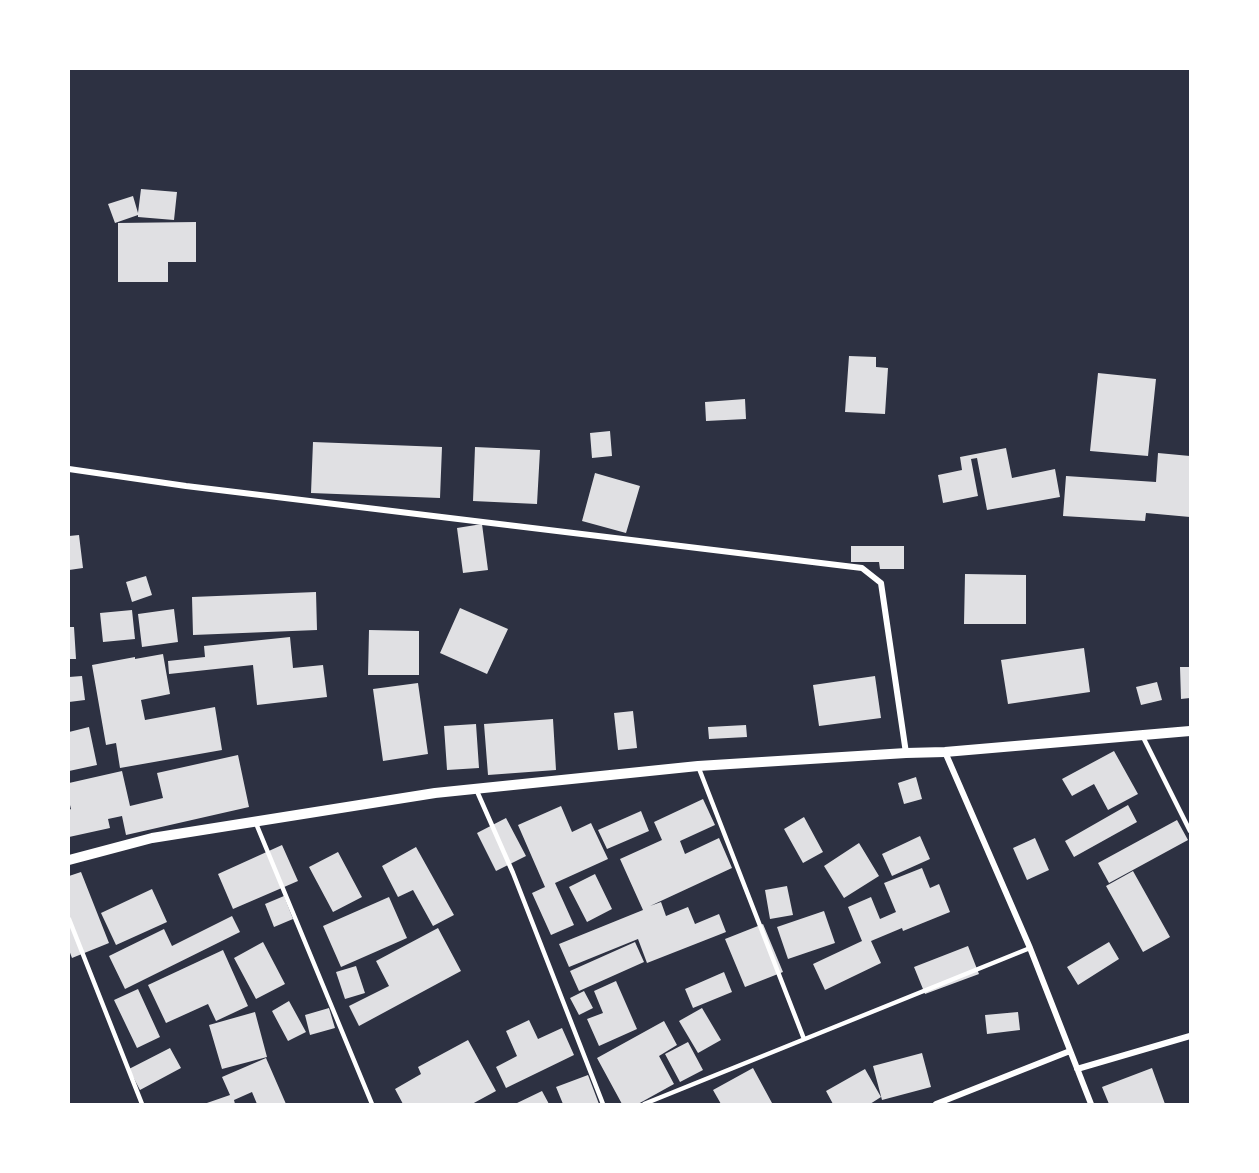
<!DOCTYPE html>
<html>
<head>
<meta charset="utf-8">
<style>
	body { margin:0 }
	#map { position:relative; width:1259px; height:1173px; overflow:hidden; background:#2d3142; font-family:"Exo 2",sans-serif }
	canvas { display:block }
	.frame { position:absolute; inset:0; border:70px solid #fff; pointer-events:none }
</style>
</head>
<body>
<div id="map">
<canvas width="1259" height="1173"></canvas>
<div class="frame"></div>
</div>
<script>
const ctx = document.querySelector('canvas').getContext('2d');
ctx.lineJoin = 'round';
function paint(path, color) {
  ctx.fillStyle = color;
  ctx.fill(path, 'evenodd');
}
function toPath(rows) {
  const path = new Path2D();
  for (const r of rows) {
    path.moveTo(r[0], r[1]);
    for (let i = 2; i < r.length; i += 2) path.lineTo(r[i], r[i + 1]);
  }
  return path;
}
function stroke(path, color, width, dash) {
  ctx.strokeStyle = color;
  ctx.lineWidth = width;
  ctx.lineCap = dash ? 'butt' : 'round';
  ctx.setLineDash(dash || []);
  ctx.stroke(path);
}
const building = toPath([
	[141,189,177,192,174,220,138,217,138,215,115,223,108,204,133,196,138,213],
	[196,222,196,262,168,262,168,282,118,282,118,223],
	[849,356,876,357,876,367,888,368,885,414,845,412],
	[1098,373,1156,379,1148,456,1090,451],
	[745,399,746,419,706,421,705,402],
	[610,431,612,456,592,458,590,433],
	[313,442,442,447,440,498,311,493],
	[475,447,540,450,537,504,473,501],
	[1006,448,1012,478,1055,469,1060,497,987,510,977,458,971,459,978,496,943,503,938,475,962,470,960,457],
	[1158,453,1190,456,1190,517,1146,513,1145,521,1063,516,1066,476,1156,482],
	[595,473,640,486,626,533,582,521],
	[482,524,488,570,463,573,457,528],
	[79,535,83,568,69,570,69,536],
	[851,546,904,546,904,569,880,569,879,562,851,562],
	[965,574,1026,575,1026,624,964,624],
	[146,576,152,595,132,602,126,582],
	[316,592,317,630,193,635,192,597],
	[460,608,508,629,487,674,440,653],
	[174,609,178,642,142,647,138,614],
	[132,610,135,639,103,642,100,613],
	[69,627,74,627,76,659,69,659],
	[369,630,419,631,419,675,368,675],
	[290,637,293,668,323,665,327,697,257,705,253,665,169,674,168,661,205,657,204,646],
	[1084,648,1090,692,1008,704,1001,660],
	[163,654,170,694,141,700,145,720,215,707,222,750,120,768,116,743,106,745,92,665,135,657,135,659],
	[1180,667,1190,667,1190,698,1181,699],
	[82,676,85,700,69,702,69,677],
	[875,676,881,718,819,726,813,685],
	[1157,682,1162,700,1141,705,1136,687],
	[418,683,428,754,383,761,373,689],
	[633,711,637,748,618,750,614,713],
	[553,719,556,770,488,775,484,724],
	[476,724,479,768,447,770,444,726],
	[746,725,747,737,709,739,708,727],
	[89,727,97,765,69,771,69,732],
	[1114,751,1138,794,1108,810,1094,784,1072,796,1062,779],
	[238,755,249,807,126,835,122,816,108,819,110,828,69,837,69,810,71,809,69,801,69,783,122,771,130,806,163,798,157,773],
	[916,777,922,799,904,804,898,783],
	[703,799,715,825,680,841,685,854,719,838,732,868,650,906,661,902,666,916,688,907,695,924,719,914,726,932,647,963,638,939,569,967,559,944,643,910,620,859,662,840,654,822],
	[1128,805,1137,822,1074,857,1065,841],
	[561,806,572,832,591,823,608,859,555,883,574,925,551,935,532,893,545,887,518,825],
	[641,811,649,831,607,849,598,830],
	[804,817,823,852,803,863,784,829],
	[506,818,526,856,496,871,477,833],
	[1177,820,1188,840,1109,883,1098,863],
	[920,836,930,859,892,876,882,854],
	[1035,838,1049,870,1027,880,1013,848],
	[859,843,879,876,844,898,824,866],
	[282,845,298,881,233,909,218,874],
	[416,847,454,915,433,926,413,890,398,897,382,866],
	[338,852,362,897,333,912,309,867],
	[922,868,930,888,939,884,950,912,903,931,902,928,871,941,881,963,825,990,813,964,862,941,848,907,871,897,880,919,896,912,884,883],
	[1133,871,1170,937,1143,952,1106,886],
	[81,872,109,943,72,958,69,950,69,876],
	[595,874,612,909,587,922,569,887],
	[787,886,793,915,770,919,765,890],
	[152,889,167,922,116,945,101,913],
	[284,896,293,919,274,927,265,904],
	[389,897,407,938,341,967,323,926],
	[824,911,835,943,788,959,777,927],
	[232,916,240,932,125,989,109,956,164,929,172,946],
	[763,924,783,972,745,987,725,939],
	[438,928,461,971,359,1026,349,1006,389,986,376,961],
	[263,942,285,984,256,999,234,958],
	[635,942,644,962,579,991,570,971],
	[1109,942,1119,959,1078,985,1067,967],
	[968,946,979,974,925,994,914,967],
	[223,950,248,1006,216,1021,208,1004,166,1023,148,985],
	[356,966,365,993,345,999,336,972],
	[724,972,732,992,693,1008,685,989],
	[616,981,637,1029,599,1046,587,1019,603,1013,594,991],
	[138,989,160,1037,137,1048,114,1000],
	[584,991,593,1008,579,1015,570,998],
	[289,1001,306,1032,288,1041,272,1011],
	[329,1008,335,1028,310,1035,305,1015],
	[702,1008,721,1040,698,1053,679,1021],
	[255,1012,267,1057,222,1069,209,1025],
	[1018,1012,1020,1030,987,1034,985,1015],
	[529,1020,538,1039,562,1028,574,1055,506,1088,496,1067,517,1056,506,1031],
	[664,1021,677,1045,659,1056,674,1084,638,1104,622,1104,597,1058],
	[468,1040,496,1091,472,1104,403,1104,395,1089,421,1074,418,1067],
	[688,1042,703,1070,680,1082,665,1054],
	[170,1048,181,1068,140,1090,129,1069],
	[922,1053,931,1087,882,1100,873,1066],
	[266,1058,286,1104,257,1104,252,1092,234,1100,235,1104,204,1104,230,1095,222,1077],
	[753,1068,772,1103,721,1104,713,1090],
	[1152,1068,1165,1104,1109,1104,1102,1087],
	[865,1069,881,1097,870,1104,833,1104,826,1091],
	[588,1075,599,1104,563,1104,556,1087],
	[542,1091,549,1104,515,1104]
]);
const service = toPath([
	[1143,737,1190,831],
	[698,766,804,1039],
	[476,789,513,873,603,1104],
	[255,821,372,1104],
	[69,919,142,1104],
	[644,1104,1030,948]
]);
const minor = toPath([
	[69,469,186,486,862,568,881,583,906,753],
	[945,752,1030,948,1091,1104],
	[1077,1069,1190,1036],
	[936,1104,1070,1051]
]);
const tertiary = toPath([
	[69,860,152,838,435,793,698,766,906,753,945,752,1190,731]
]);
paint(building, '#e0e0e3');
stroke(service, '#fff', 4.5);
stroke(minor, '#fff', 6);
stroke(tertiary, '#fff', 10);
</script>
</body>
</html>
